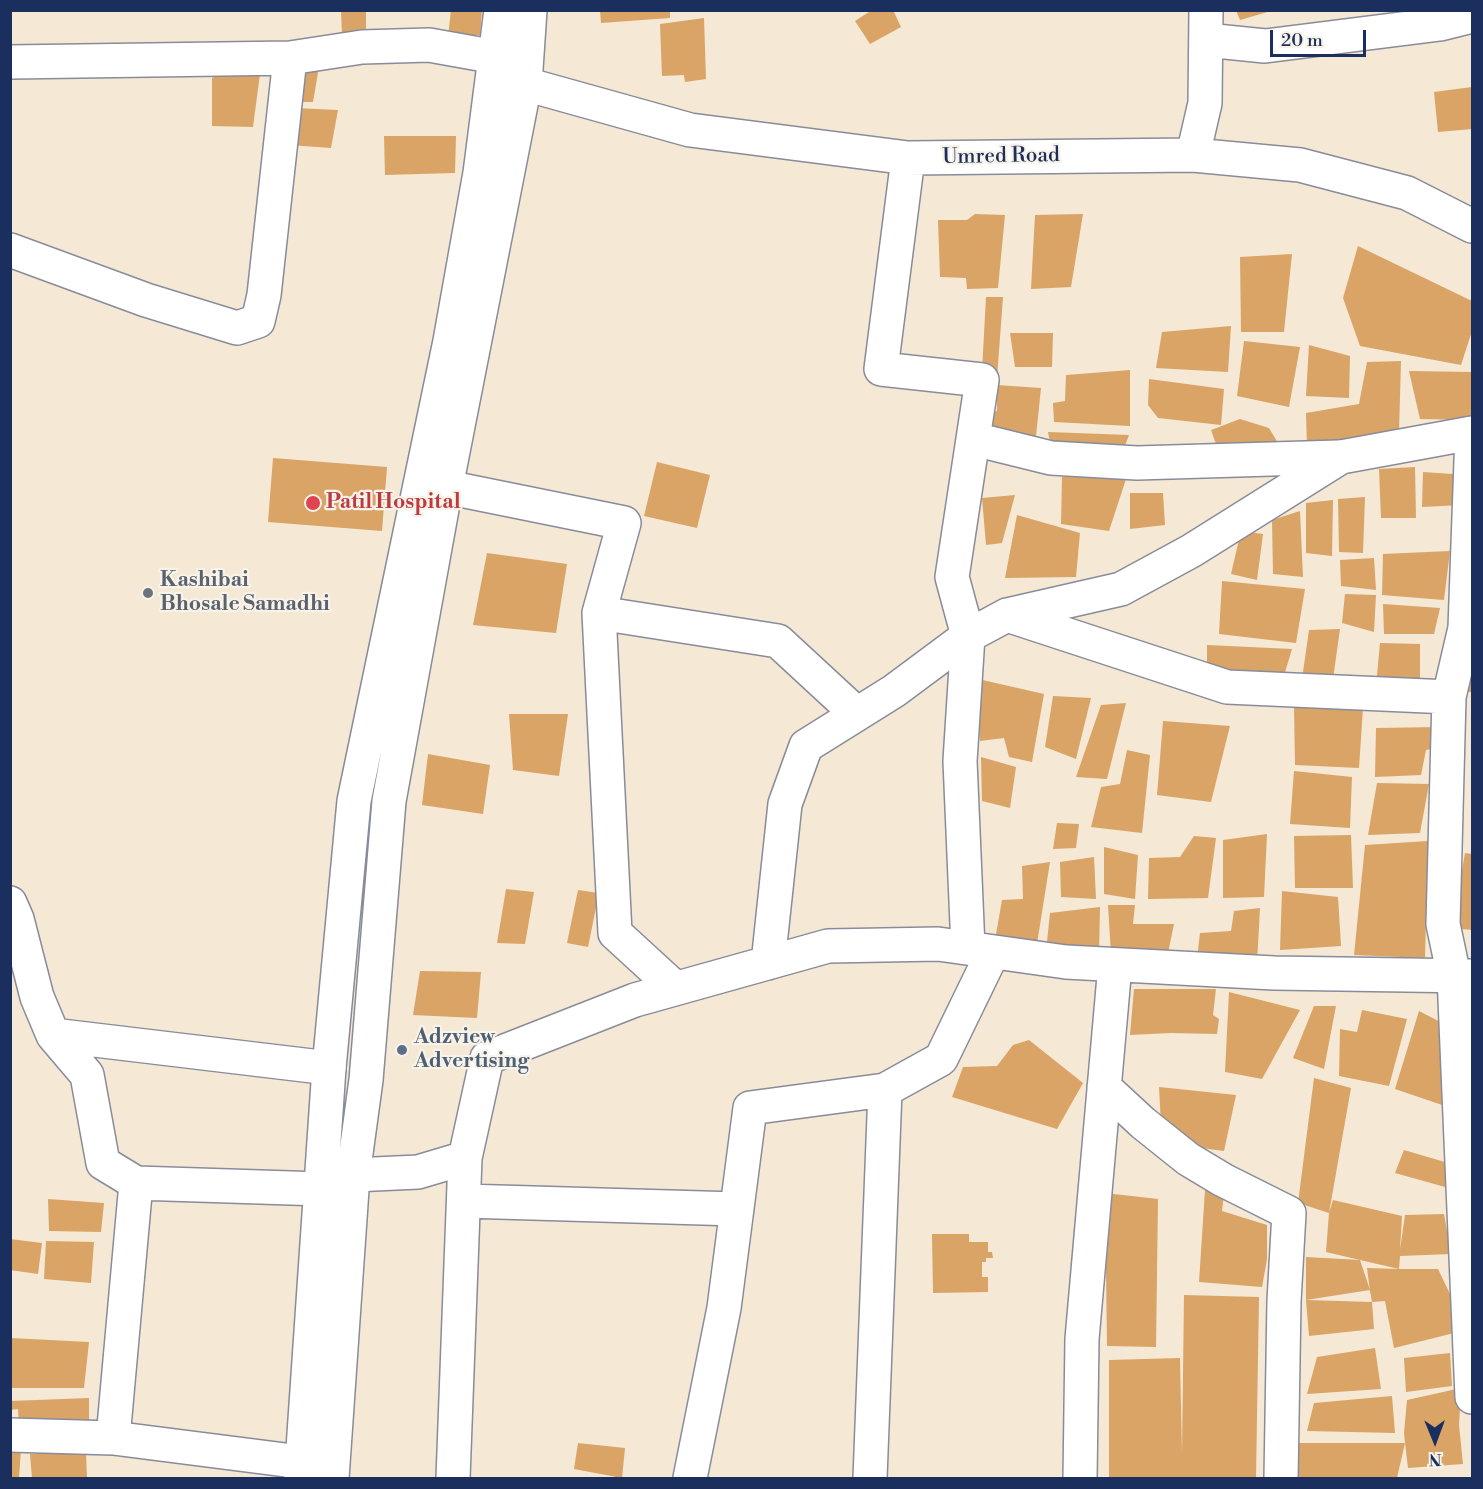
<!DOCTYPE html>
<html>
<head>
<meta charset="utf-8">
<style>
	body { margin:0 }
	#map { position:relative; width:1483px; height:1489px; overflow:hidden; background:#f5e8d5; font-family:"Libre Bodoni",serif }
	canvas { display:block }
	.frame { position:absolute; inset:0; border:12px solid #1b2f5e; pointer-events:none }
	.north { position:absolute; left:1405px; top:1411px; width:60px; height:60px; -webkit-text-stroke:4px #f7f3e8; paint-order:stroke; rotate:179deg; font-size:16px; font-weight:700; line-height:24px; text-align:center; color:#1b2f5e }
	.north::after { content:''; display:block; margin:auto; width:21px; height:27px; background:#1b2f5e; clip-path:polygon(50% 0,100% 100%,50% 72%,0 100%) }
	.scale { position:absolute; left:1270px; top:30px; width:96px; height:27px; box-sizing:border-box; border:3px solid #1b2f5e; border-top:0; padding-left:8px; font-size:18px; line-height:21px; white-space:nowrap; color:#1b2f5e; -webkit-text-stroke:4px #f7f3e8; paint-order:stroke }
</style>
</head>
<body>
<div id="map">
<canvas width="1483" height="1489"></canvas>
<div class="frame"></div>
<div class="north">N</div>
<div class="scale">20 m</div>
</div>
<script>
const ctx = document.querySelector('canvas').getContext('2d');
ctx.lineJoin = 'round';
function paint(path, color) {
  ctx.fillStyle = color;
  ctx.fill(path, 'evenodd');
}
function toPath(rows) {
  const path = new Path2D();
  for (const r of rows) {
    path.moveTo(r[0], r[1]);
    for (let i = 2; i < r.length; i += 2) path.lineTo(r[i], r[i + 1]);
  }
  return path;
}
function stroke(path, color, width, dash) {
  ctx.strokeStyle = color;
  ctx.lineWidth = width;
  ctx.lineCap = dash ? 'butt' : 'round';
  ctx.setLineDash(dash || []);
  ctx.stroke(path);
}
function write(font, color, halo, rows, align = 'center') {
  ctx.font = font + ' "Libre Bodoni",serif';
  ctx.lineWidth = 4.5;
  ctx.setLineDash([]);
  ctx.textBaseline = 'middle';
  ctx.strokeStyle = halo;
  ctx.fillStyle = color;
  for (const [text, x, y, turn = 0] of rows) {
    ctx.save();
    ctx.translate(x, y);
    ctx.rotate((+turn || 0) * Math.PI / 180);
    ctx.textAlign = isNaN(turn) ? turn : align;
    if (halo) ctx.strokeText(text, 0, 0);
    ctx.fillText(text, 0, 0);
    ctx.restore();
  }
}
const building = toPath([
	[341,10,366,10,366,39,342,36],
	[451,10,482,10,480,35,448,37],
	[600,10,670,10,670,18,601,23],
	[872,10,893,10,901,27,870,44,855,21],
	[1236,10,1271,10,1271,11,1240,20],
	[704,18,706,79,685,82,684,75,662,76,660,24],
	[320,61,313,102,290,102,299,62],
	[227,70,260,74,253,127,212,126,212,78],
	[1472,87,1472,129,1438,132,1434,92],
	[295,108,338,110,331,148,289,145],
	[384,136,456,136,455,173,385,175],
	[975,214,1005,215,998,288,967,289,966,278,940,277,938,220,967,220],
	[1083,214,1071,287,1031,289,1035,215],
	[1358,246,1472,301,1472,331,1461,365,1360,346,1343,298],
	[1292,254,1284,332,1241,332,1240,257],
	[986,297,1003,297,997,378,982,371],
	[1231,326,1228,372,1156,368,1162,332],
	[1010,333,1053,333,1052,367,1015,367],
	[1244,341,1300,347,1289,407,1237,396],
	[1309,345,1350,356,1349,398,1306,396],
	[1401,361,1399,432,1307,447,1306,413,1359,404,1367,362],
	[1130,370,1130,426,1054,422,1053,403,1065,401,1066,375],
	[1409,371,1472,372,1472,420,1420,419],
	[1149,379,1224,389,1221,425,1158,418,1148,405],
	[997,385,1041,388,1035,446,988,435,987,413,997,411],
	[1240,419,1269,428,1278,443,1218,450,1211,430],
	[1048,432,1129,435,1123,451,1051,448],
	[273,458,387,467,382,531,268,522],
	[657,462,710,475,697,528,644,516],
	[1415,467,1416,518,1381,518,1379,469],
	[1423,472,1467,475,1462,505,1422,507],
	[1127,476,1109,531,1061,524,1062,477],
	[1130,493,1163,493,1165,525,1130,529],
	[1015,495,1002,543,986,545,982,498],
	[1365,497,1363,553,1339,552,1338,499],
	[1333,500,1332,556,1306,553,1306,503],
	[1300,511,1303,577,1273,574,1272,520],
	[1017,515,1080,533,1076,577,1005,578],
	[1241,531,1263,534,1257,580,1231,574],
	[1450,551,1444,600,1382,595,1383,554],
	[487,553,567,564,556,633,473,625],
	[1374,558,1376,590,1341,586,1340,560],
	[1222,581,1305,589,1296,643,1219,634],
	[1345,594,1376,595,1374,632,1342,623],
	[1383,604,1440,608,1434,634,1384,634],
	[1340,629,1333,679,1302,679,1309,630],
	[1380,643,1420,644,1420,687,1376,686],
	[1207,645,1292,649,1283,679,1207,669],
	[1471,646,1472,646,1472,692,1467,692],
	[978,679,1044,694,1032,762,1009,757,1004,738,980,741],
	[1053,696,1091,698,1076,759,1045,747],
	[1126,703,1107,779,1076,777,1101,705],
	[1294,707,1363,708,1359,768,1295,765],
	[509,714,568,714,559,776,513,770],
	[1163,721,1230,726,1211,802,1157,795],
	[1439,727,1437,748,1426,750,1421,775,1375,777,1376,728],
	[1127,750,1150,755,1142,833,1091,827,1101,787,1120,784],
	[428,754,490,765,483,814,422,805],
	[981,757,1016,767,1010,808,982,801],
	[1294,771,1352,777,1350,828,1290,824],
	[1377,783,1429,784,1420,833,1368,835],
	[1057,823,1079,824,1076,848,1053,849],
	[1267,834,1264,897,1223,898,1223,840],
	[1351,835,1353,888,1295,888,1294,836],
	[1194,836,1216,838,1208,898,1148,899,1149,858,1180,857],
	[1428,841,1425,958,1354,955,1365,845],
	[1104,847,1138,855,1135,899,1104,894],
	[1465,853,1472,854,1472,930,1452,928],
	[1094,857,1096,899,1061,897,1060,862],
	[1050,862,1036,950,995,940,1002,900,1023,899,1022,866],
	[506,889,534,892,525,944,497,943],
	[578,890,599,893,588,947,567,943],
	[1282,891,1338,897,1341,946,1280,950],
	[1108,905,1135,905,1133,924,1174,924,1167,958,1111,954],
	[1100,907,1099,953,1046,951,1050,913],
	[1260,908,1257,963,1197,959,1200,933,1231,931,1234,911],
	[420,971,481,972,477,1018,413,1015],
	[1134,989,1216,989,1213,1015,1219,1019,1217,1034,1171,1033,1130,1035],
	[1229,992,1300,1010,1262,1079,1225,1072],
	[1314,1006,1336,1006,1324,1069,1293,1058],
	[1362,1010,1407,1019,1389,1086,1339,1076,1340,1029,1357,1032],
	[1419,1011,1450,1027,1445,1106,1395,1089],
	[1029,1040,1083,1083,1057,1129,952,1097,963,1067,997,1066,1013,1045],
	[1314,1078,1351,1088,1329,1213,1298,1203],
	[1159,1087,1236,1095,1224,1151,1186,1146,1161,1124],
	[1404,1150,1455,1165,1445,1187,1395,1173],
	[1205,1190,1224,1194,1222,1211,1267,1225,1267,1259,1262,1287,1199,1282],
	[1105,1193,1158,1199,1156,1347,1107,1346],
	[48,1199,104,1203,101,1232,49,1231],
	[1333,1200,1402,1216,1400,1250,1405,1215,1444,1214,1451,1254,1400,1256,1399,1269,1438,1269,1451,1296,1458,1332,1394,1348,1385,1301,1372,1302,1370,1291,1367,1268,1399,1269,1360,1260,1370,1290,1306,1300,1306,1257,1360,1260,1326,1252,1329,1213],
	[932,1234,969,1234,969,1242,988,1242,988,1252,992,1252,993,1258,986,1258,986,1262,982,1262,982,1277,988,1277,988,1292,933,1293],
	[10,1239,42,1243,38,1274,10,1270],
	[46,1241,94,1242,91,1283,44,1279],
	[1184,1295,1259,1297,1256,1478,1109,1477,1109,1360,1180,1358,1182,1453],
	[1306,1300,1372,1302,1374,1329,1309,1336],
	[10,1338,89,1342,84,1388,10,1388],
	[1375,1348,1381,1389,1307,1394,1317,1357],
	[1450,1353,1452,1386,1406,1392,1404,1358],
	[1461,1388,1459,1425,1463,1464,1408,1468,1405,1443,1397,1478,1299,1478,1299,1443,1405,1443,1404,1433,1407,1400],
	[1392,1396,1395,1433,1307,1431,1314,1403],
	[89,1398,89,1423,19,1427,18,1409,10,1410,10,1401],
	[578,1443,625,1448,622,1478,574,1469],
	[10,1449,21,1449,19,1478,10,1478],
	[86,1451,87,1478,32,1478,30,1454]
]);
const minor = toPath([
	[1206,40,1265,46,1440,24,1472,16],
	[10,62,290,58,362,47,429,45,496,57,525,84,690,130,908,158,1193,155,1300,165,1407,193,1472,226],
	[1193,155,1205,103,1206,10],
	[908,158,881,369,982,380,952,577,968,636,960,761,968,948],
	[10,250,146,300,237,328,258,321,264,295,290,58],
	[1472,433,1465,628,1449,697,1443,924,1454,976,1472,1397],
	[974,439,1051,458,1137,463,1339,457],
	[446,487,624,523,599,613,778,641,857,714],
	[599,613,615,933,675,988],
	[1007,615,1227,687,1449,697],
	[10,903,17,919,37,997,53,1035,87,1075,103,1163,136,1183,113,1438],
	[768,963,785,804,806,746,894,691,968,636,1007,615,1121,589,1191,551,1341,457,1472,433],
	[53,1035,329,1068],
	[1104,1087,1143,1123,1188,1159,1223,1180,1289,1213,1284,1301,1281,1478],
	[136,1183,322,1189,353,1175,418,1172,465,1158,487,1058,635,1000,828,946,938,944,1066,962,1274,973,1472,976],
	[464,1201,737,1209],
	[10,1435,113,1438,301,1462,331,1464],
	[453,1478,465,1158],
	[690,1478,724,1308,750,1108,885,1090],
	[870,1478,885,1090,941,1059,993,952],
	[1080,1478,1082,1339,1115,965]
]);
const major = toPath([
	[301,1478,329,1068,354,801,450,341,480,173,501,10],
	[332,1478,353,1175,366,1080,389,801,446,487,525,84,530,10]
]);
const markers = [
	[313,503,8,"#e0444e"],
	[148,593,6,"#6b7280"],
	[402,1050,6,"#5c6f8a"]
];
const streetNames = [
	["Umred Road",1001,157,-1]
];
const healthNames = [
	["Patil Hospital",326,503]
];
const worshipNames = [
	["Kashibai",160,581],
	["Bhosale Samadhi",160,605]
];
const serviceNames = [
	["Adzview",414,1038],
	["Advertising",414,1062]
];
paint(building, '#d9a466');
stroke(minor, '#888c9a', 36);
stroke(major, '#888c9a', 36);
stroke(minor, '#fff', 33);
stroke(major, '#fff', 33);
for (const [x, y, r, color] of markers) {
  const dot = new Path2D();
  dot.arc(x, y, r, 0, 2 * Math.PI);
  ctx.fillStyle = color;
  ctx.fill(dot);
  stroke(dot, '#f7f3e8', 2);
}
write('21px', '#1b2f5e', '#f7f3e8', streetNames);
write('bold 21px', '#be3a42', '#f7f3e8', healthNames, 'left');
write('bold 21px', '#5b616d', '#f7f3e8', worshipNames, 'left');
write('bold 21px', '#4e5e75', '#f7f3e8', serviceNames, 'left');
</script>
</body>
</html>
